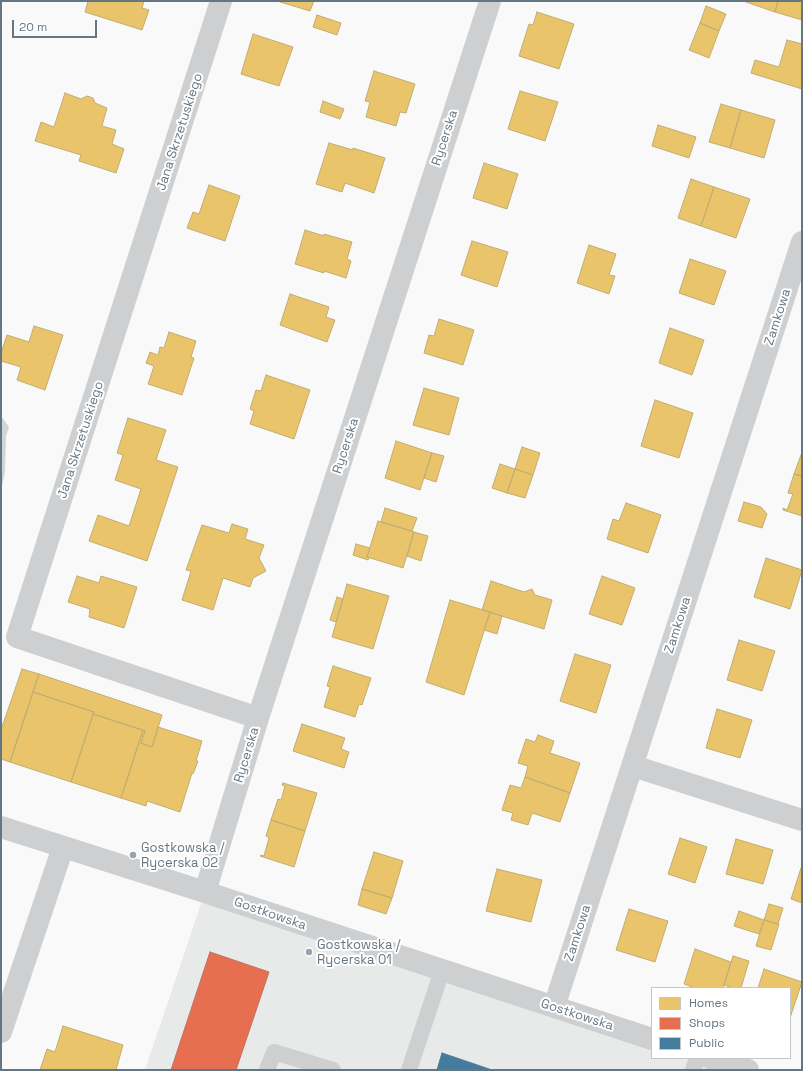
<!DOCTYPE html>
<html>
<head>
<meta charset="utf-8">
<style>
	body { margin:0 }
	#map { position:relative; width:803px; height:1071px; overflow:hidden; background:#f9f9f9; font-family:"Space Grotesk",sans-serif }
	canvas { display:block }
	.frame { position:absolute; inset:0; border:2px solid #657683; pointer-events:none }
	.legend { position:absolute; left:651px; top:987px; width:140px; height:72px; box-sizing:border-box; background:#fff; border:1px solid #c1c8cd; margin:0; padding:5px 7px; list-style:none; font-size:12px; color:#657683 }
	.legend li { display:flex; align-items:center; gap:8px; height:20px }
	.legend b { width:20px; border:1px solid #c1c8cd }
	.scale { position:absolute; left:12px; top:20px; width:85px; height:18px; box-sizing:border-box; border:2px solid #657683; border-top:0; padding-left:5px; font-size:12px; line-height:14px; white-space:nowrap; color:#657683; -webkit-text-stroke:3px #fff; paint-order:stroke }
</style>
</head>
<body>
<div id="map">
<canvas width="803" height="1071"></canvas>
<div class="frame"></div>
<ul class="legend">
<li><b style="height:11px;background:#e9c46a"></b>Homes</li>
<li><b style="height:11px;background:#e76f51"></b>Shops</li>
<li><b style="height:11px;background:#457b9d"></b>Public</li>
</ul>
<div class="scale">20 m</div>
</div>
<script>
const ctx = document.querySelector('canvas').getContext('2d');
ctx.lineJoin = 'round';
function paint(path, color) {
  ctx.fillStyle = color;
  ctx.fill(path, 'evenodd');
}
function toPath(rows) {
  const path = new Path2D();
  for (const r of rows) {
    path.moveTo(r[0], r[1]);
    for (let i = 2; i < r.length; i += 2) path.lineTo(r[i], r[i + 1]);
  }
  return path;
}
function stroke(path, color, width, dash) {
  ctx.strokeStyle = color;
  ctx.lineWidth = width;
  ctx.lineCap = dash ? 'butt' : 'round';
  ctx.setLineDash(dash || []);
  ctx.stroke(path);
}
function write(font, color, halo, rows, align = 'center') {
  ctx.font = font + ' "Space Grotesk",sans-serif';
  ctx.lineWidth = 4;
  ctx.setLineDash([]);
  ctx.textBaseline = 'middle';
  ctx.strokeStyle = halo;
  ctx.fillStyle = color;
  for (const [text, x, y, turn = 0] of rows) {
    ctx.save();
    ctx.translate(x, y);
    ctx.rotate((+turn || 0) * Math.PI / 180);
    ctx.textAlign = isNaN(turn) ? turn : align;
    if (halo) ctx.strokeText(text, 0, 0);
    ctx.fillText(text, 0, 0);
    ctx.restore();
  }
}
const built = toPath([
	[205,892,652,1039,652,1058,710,1058,748,1070,145,1070]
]);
const water = toPath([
	[1,416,9,427,6,436,5,472,1,491]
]);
const homes = toPath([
	[88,1,144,1,142,8,149,10,142,30,85,12,88,1],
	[277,1,314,1,310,11,277,1],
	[743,1,778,1,775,12,743,1],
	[778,1,802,1,802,20,775,12,778,1],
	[706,6,726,14,719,31,700,23,706,6],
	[537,12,574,24,559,69,519,56,529,24,533,25,537,12],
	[317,15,341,23,337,35,313,27,317,15],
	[700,23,719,31,709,58,689,50,700,23],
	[253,34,293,47,279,86,241,74,253,34],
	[787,40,802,44,802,89,751,73,755,60,779,67,787,40],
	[374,71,415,84,406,113,400,112,396,126,366,117,370,102,365,101,374,71],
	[520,91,558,102,545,141,508,129,520,91],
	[65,93,81,99,87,96,93,98,95,103,107,108,102,126,116,130,112,144,124,149,116,173,79,161,81,155,35,141,41,122,54,127,65,93],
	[323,101,344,109,340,119,320,112,323,101],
	[721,104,741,110,730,148,709,142,721,104],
	[741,110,775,120,764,158,730,148,741,110],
	[658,125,696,137,689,158,652,146,658,125],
	[329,143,353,150,353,148,385,158,374,193,345,183,342,192,316,184,329,143],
	[484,163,518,174,507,209,473,198,484,163],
	[691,179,714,187,701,226,678,218,691,179],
	[209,185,240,196,225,241,187,228,193,212,199,214,209,185],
	[714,187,750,199,736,238,701,226,714,187],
	[305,230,324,236,324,234,352,242,347,259,351,261,346,278,324,271,324,273,295,264,305,230],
	[472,241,508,252,497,287,461,275,472,241],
	[589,245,616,254,609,275,615,276,609,294,577,283,589,245],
	[690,259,726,271,714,305,679,293,690,259],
	[290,294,329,307,326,317,335,320,327,342,280,325,290,294],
	[439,319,474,330,463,365,424,353,429,335,434,336,439,319],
	[34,326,63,335,45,390,17,380,21,367,1,361,1,353,7,335,29,342,34,326],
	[670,328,704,340,692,375,659,363,670,328],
	[169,332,196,341,191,357,194,358,182,395,148,384,154,366,146,363,150,352,158,355,160,347,164,348,169,332],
	[266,375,310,390,294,439,250,424,254,411,250,409,256,390,261,391,266,375],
	[424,388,459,398,449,435,413,425,424,388],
	[655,400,693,413,679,458,641,446,655,400],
	[128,418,166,430,156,460,178,467,147,561,89,541,98,515,129,526,141,489,115,480,123,455,117,453,128,418],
	[396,441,432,453,420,490,385,478,396,441],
	[522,447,540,453,533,475,515,469,522,447],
	[432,453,444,456,436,482,424,478,432,453],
	[801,455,802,455,802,476,794,474,801,455],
	[500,464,515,469,507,493,492,488,500,464],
	[515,469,533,475,525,498,507,493,515,469],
	[794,474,802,476,802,516,783,510,783,508,787,510,793,494,788,493,794,474],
	[744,502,761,507,767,514,762,528,738,521,744,502],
	[626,503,661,515,648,553,607,539,613,519,619,521,626,503],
	[385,508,417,518,412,531,381,522,385,508],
	[378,521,414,532,403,568,367,557,378,521],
	[232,524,248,529,245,539,264,545,259,558,266,571,253,578,250,587,223,578,213,610,182,600,191,571,186,570,202,525,229,533,232,524],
	[414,532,428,536,421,561,407,556,414,532],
	[356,544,370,548,367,557,369,558,368,560,353,555,356,544],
	[766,558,802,570,790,609,754,597,766,558],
	[77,576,99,583,101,576,137,587,124,628,89,617,90,609,68,602,77,576],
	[602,576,635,588,622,625,589,614,602,576],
	[491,581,524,592,532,589,535,595,552,600,544,629,482,610,491,581],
	[347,584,389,596,373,649,332,637,347,584],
	[337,597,343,599,336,622,330,620,337,597],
	[450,600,490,612,464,695,426,682,450,600],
	[490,612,502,616,497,634,484,630,490,612],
	[739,640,775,651,762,691,727,680,739,640],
	[575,654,611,665,596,713,560,701,575,654],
	[333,666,371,678,362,705,359,704,355,717,324,707,330,687,327,686,333,666],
	[22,669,39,674,10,762,1,759,1,730,22,669],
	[39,674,162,715,152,747,141,743,145,731,93,714,94,712,33,692,39,674],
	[33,692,94,712,71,782,10,762,33,692],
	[717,709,752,720,740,758,706,748,717,709],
	[93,714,143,730,121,798,71,782,93,714],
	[302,724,345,738,341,749,349,752,344,768,293,751,302,724],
	[158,727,202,741,196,761,198,761,193,774,192,773,180,812,147,801,146,806,121,798,143,730,145,731,141,743,152,747,158,727],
	[538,735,554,741,550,753,580,763,570,793,525,777,528,766,518,763,526,739,535,742,538,735],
	[525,777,570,793,560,822,532,813,528,825,511,820,513,813,502,810,510,785,521,788,525,777],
	[283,783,317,793,305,831,271,820,278,799,281,800,285,786,282,785,283,783],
	[271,820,305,831,294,867,260,856,261,855,264,856,269,838,266,836,271,820],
	[680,838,707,847,695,883,668,874,680,838],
	[736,839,773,850,763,884,726,874,736,839],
	[374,852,403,861,392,898,362,889,374,852],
	[802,865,802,903,791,899,802,865],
	[497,869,542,880,531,922,486,911,497,869],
	[362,889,392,898,386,914,358,905,362,889],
	[769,904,783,908,778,924,764,920,769,904],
	[629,909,668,921,655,962,616,950,629,909],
	[739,911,764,920,759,934,734,926,739,911],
	[764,920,779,924,771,950,756,946,764,920],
	[695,949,731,962,723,988,695,988,684,984,695,949],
	[733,956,749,961,741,988,733,988,724,985,733,956],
	[764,969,802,982,790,1018,790,988,758,988,764,969],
	[63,1026,123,1045,116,1070,40,1070,47,1049,55,1052,63,1026]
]);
const shops = toPath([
	[210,952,269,972,236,1070,171,1070,210,952]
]);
const public = toPath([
	[442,1053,492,1070,437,1070,442,1053]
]);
const service = toPath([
	[267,1070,274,1052,333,1070],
	[409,1070,442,971],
	[693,1070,697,1058]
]);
const minor = toPath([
	[221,1,17,637,258,718],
	[633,766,802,820],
	[1,827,205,892,652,1039],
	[205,892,258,718,490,1],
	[554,1007,802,242],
	[1,1032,63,847],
	[710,1058,748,1070]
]);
const markers = [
	[133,855,4,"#99a4ac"],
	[309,952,4,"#99a4ac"]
];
const streetNames = [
	["Jana Skrzetuskiego",180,132,-72],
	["Rycerska",445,138,-72],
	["Zamkowa",778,317,-72],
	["Jana Skrzetuskiego",81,440,-72],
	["Rycerska",346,446,-72],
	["Zamkowa",678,625,-72],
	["Rycerska",247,755,-73],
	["Gostkowska",270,914,19],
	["Zamkowa",578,933,-72],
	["Gostkowska",577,1015,18]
];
const poiNames = [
	["Gostkowska /",141,848],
	["Rycerska 02",141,863],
	["Gostkowska /",317,945],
	["Rycerska 01",317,960]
];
paint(built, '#e8e9e9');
paint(water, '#ced6d9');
paint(homes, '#e9c46a');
stroke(homes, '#c1ad72', 1);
paint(shops, '#e76f51');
stroke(shops, '#c07160', 1);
paint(public, '#457b9d');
stroke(public, '#4f7a95', 1);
stroke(service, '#cecfd0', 16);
stroke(minor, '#cecfd0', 22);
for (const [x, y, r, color] of markers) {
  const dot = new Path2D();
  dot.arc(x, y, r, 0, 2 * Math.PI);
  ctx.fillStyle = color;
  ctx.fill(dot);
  stroke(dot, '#fff', 1.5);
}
write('13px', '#657683', '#fff', streetNames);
write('13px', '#657683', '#fff', poiNames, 'left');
</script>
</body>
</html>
